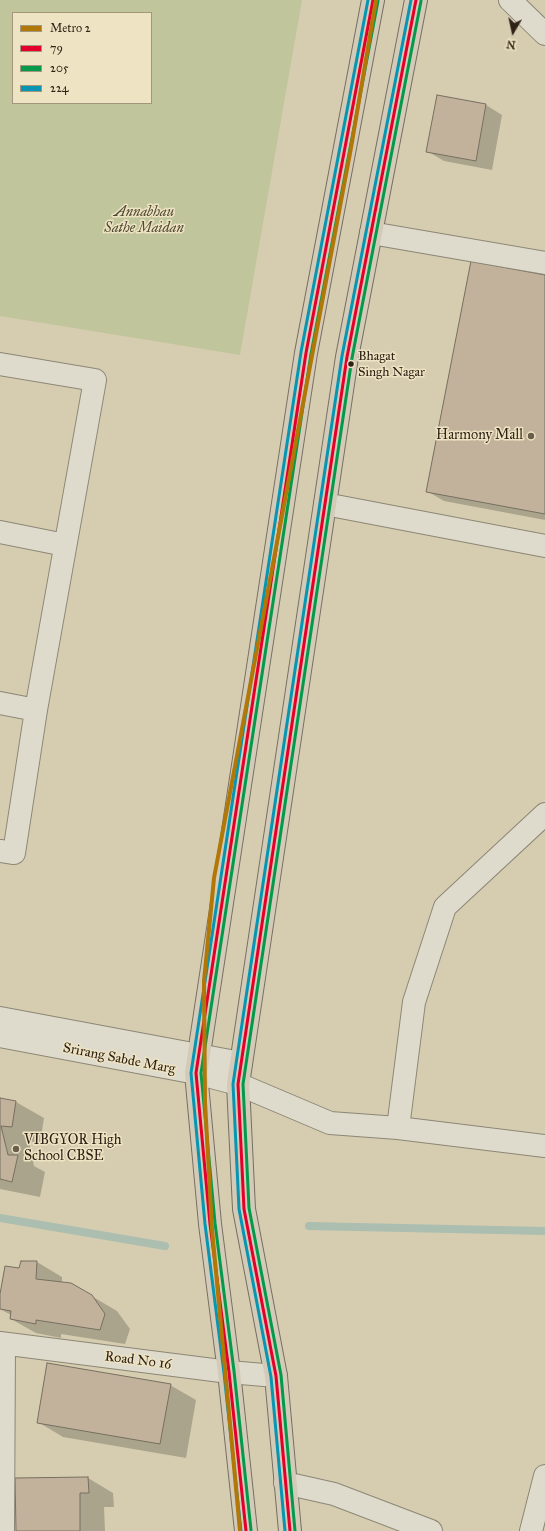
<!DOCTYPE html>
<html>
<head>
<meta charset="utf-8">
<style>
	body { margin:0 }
	#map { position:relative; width:545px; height:1531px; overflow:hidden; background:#d6cdb1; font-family:"IM FELL Great Primer",serif }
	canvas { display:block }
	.legend { position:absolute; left:12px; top:12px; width:140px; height:92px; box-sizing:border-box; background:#eee4c3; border:1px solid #a2967d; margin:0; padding:5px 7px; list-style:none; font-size:12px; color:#2f2115 }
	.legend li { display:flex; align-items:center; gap:8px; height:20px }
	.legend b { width:20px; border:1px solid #a2967d }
	.north { position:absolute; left:493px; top:12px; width:40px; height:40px; -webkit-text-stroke:3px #eee4c3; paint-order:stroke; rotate:189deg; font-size:11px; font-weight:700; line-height:16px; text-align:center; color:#2f2115 }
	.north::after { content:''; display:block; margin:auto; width:14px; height:18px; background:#2f2115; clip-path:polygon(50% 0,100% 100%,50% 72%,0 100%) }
</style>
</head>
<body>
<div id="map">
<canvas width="545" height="1531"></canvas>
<ul class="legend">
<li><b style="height:5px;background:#b17707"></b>Metro 2</li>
<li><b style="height:5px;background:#e4002b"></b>79</li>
<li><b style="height:5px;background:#05994b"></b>205</li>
<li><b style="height:5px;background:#0795b2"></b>224</li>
</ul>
<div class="north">N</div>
</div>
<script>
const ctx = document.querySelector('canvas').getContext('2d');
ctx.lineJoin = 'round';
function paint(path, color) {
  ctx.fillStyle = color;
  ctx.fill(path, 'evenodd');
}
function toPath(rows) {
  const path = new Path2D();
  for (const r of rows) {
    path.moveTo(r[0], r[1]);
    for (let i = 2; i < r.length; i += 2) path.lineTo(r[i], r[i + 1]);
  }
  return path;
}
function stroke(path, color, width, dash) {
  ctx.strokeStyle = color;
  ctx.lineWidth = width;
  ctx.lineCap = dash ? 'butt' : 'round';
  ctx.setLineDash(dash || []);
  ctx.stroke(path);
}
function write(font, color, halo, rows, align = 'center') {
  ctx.font = font + ' "IM FELL Great Primer",serif';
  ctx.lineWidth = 3;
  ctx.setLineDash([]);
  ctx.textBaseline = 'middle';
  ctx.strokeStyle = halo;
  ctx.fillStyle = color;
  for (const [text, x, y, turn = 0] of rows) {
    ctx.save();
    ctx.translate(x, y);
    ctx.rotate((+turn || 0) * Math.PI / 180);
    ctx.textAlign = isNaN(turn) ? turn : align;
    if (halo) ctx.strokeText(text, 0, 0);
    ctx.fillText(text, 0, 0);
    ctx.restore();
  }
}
const green = toPath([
	[0,0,302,0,240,355,0,316],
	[13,13,151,13,151,103,13,103]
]);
const shadow = toPath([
	[438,96,486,105,502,115,492,170,444,161,427,151],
	[545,276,545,520,444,501,427,491],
	[0,1099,16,1102,44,1118,40,1143,29,1141,34,1166,45,1172,40,1197,0,1189],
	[37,1262,62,1277,62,1283,71,1284,117,1311,130,1329,125,1344,61,1334,61,1338,36,1333,11,1319,11,1315,0,1309,0,1300,20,1269],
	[170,1385,196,1400,186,1458,63,1437,38,1422],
	[88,1478,113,1493,114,1507,104,1507,105,1531,17,1531]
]);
const stream = toPath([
	[0,1218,165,1246],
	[309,1226,545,1231]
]);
const building = toPath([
	[437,95,486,104,476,161,426,152,437,95],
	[471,261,545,275,545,514,426,492,471,261],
	[0,1098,16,1101,12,1127,1,1126,8,1155,18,1155,12,1182,0,1179,0,1098],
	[21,1261,37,1261,36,1279,71,1283,92,1295,105,1314,100,1330,36,1320,36,1324,10,1319,11,1311,0,1309,0,1294,5,1266,19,1268,21,1261],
	[47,1363,171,1384,160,1444,37,1423,47,1363],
	[88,1477,89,1493,80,1493,80,1531,16,1531,15,1478,88,1477]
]);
const minor = toPath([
	[510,0,545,34],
	[371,233,545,263],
	[0,364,95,380,36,710,14,853,0,851],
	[325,504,545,546],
	[0,532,65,545],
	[0,703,36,710],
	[0,1018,241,1063],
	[0,1036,196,1073,238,1084,330,1123,398,1128,545,1146],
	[398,1128,414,1002,445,907,545,814],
	[0,1343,229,1372,276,1376],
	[285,1483,334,1494,431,1531],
	[3,1531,4,1344],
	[531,1531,545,1476]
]);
const major = toPath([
	[246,1531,229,1372,210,1224,196,1073,306,353,373,0],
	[290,1531,276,1376,244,1209,238,1084,347,357,416,0]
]);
const bus1 = toPath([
	[246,1531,229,1372,210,1224,196,1073,306,353,373,0],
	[290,1531,276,1376,244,1209,238,1084,347,357,416,0]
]);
const bus2 = toPath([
	[251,1530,234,1371,215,1223,201,1073,311,354,378,1],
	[295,1531,281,1375,249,1208,243,1084,352,358,421,1]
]);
const bus3 = toPath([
	[241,1531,224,1373,205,1224,191,1073,301,352,368,0],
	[285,1531,271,1377,239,1209,233,1084,342,356,411,0]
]);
const metro1 = toPath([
	[240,1531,212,1229,205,1102,204,981,214,878,351,148,376,0]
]);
const markers = [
	[351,364,3.5,"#2f2115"],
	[531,436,4,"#695d4c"],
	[16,1149,4,"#695d4c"]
];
const busNames = [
	["Bhagat",358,357],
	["Singh Nagar",358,373]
];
const parkNames = [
	["Annabhau",144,213],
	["Sathe Maidan",144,229]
];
const poiNames = [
	["Harmony Mall",523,436],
	["VIBGYOR High",24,1141,"left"],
	["School CBSE",24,1157,"left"]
];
const streetNames = [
	["Srirang Sabde Marg",119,1059,11],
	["Road No 16",138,1361,7]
];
paint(green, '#c0c59c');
paint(shadow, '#0003');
stroke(stream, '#abbeb0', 8);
paint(building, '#c2b29c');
stroke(building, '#766f60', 1);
stroke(minor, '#8c8675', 24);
stroke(major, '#766f60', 24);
stroke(minor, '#dedbcc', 22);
stroke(major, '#d3cab8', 22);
stroke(bus1, '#e4002b', 3);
stroke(bus2, '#05994b', 3);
stroke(bus3, '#0795b2', 3);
stroke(metro1, '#b17707', 4);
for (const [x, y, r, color] of markers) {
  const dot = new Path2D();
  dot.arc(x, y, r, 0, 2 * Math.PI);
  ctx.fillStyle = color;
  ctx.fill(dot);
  stroke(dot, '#eee4c3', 1.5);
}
write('13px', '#2f2115', '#eee4c3', busNames, 'left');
write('italic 14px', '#4f4832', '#eee4c3', parkNames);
write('14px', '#2f2115', '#eee4c3', poiNames, 'right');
write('14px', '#2f2115', '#eee4c3', streetNames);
</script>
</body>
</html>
